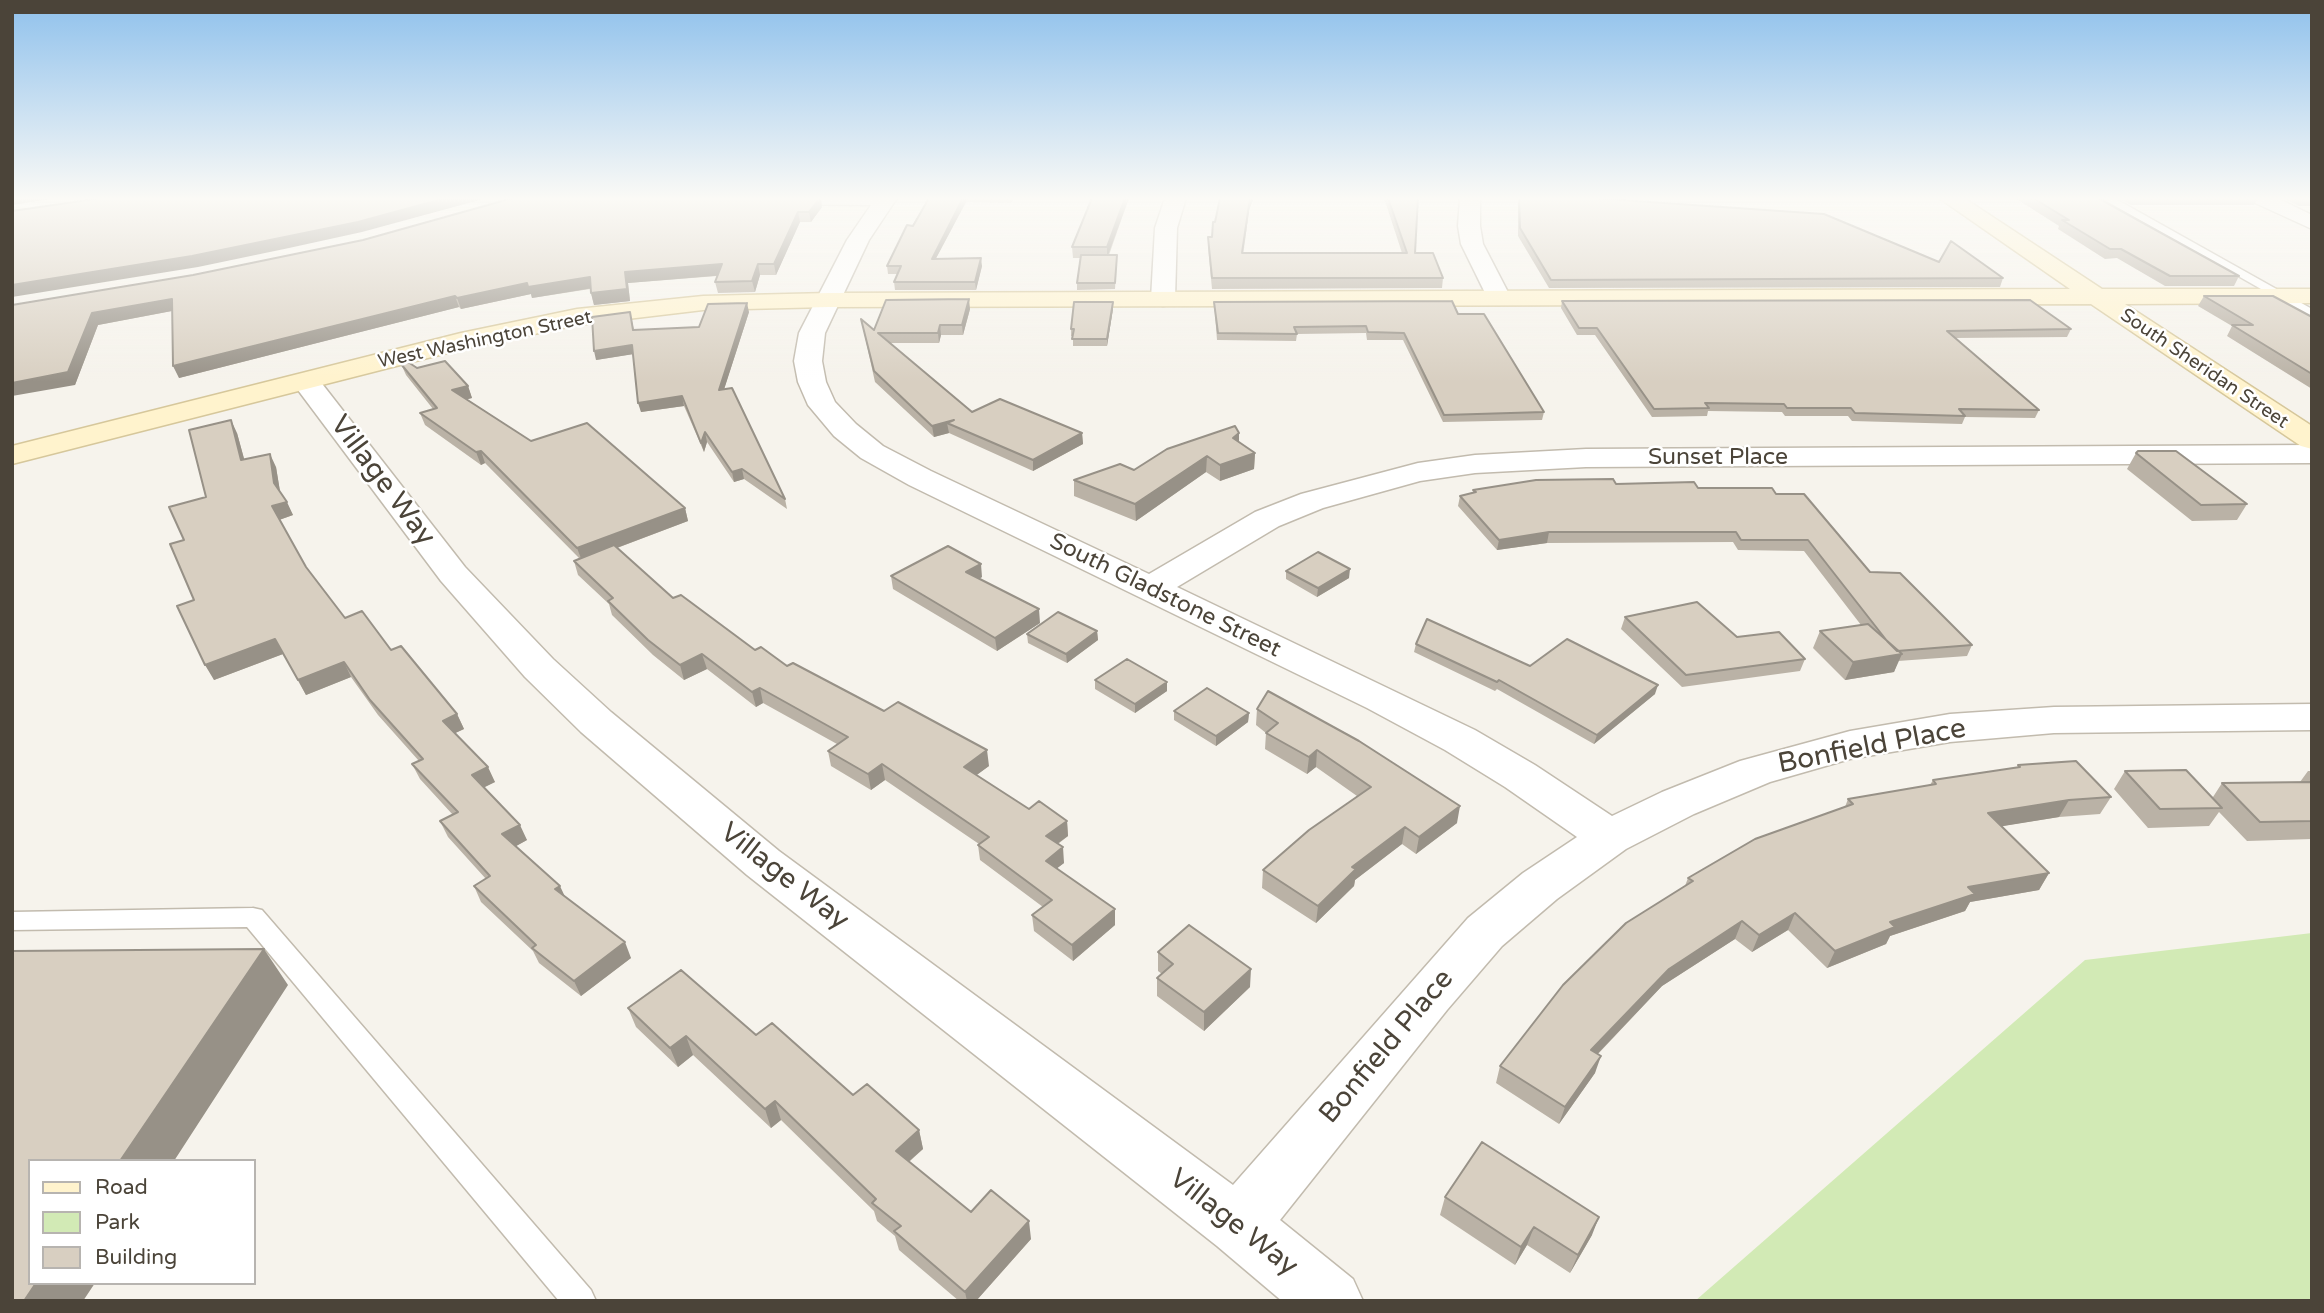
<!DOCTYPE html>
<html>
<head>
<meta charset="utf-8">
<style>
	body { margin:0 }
	#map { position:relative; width:2324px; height:1313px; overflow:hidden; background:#f6f3ec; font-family:"Varela Round",sans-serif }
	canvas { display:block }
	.frame { position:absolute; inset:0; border:14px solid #4b4439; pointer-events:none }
	.legend { position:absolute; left:28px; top:1159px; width:228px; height:126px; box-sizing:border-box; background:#fff; border:2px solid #b7b4b0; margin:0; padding:9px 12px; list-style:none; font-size:21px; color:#4b4439 }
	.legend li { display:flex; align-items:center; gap:14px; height:35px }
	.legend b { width:35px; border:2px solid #b7b4b0 }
</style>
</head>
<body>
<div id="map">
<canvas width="2324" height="1313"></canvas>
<div class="frame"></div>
<ul class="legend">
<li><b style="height:9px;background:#fff3cd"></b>Road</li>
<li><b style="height:19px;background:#d2eab5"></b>Park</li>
<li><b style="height:19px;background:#d8cfc1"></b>Building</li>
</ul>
</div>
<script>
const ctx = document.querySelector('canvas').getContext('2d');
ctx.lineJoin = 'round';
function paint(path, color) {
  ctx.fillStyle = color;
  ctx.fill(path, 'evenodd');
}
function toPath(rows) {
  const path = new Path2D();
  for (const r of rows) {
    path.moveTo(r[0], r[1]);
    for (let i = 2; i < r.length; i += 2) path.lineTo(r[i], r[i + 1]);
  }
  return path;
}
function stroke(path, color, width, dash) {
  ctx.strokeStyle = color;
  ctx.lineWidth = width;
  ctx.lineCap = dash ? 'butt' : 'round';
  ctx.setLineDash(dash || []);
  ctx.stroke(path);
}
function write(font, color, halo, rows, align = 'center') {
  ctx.font = font + ' "Varela Round",sans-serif';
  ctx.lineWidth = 5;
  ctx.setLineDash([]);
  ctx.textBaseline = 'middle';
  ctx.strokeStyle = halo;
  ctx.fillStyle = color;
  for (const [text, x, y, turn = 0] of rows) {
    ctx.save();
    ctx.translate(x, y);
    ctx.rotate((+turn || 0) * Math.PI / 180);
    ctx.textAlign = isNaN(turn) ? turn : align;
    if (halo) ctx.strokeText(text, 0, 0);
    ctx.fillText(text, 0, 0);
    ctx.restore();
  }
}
const green = toPath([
	[2312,933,2312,1301,1695,1301,2085,960]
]);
const lane = toPath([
	[2101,198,2114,198,2312,309,2312,318,2101,198],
	[253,908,262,910,591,1290,596,1301,559,1301,247,927,12,930,12,912,253,908]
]);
const street = toPath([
	[745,198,897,198,869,240,825,333,822,361,826,382,835,402,856,424,883,446,931,471,1149,574,1255,512,1301,494,1418,463,1475,455,1586,449,2312,445,2312,463,1586,467,1475,473,1420,481,1323,508,1279,526,1177,587,1475,730,1535,765,1612,816,1662,792,1740,761,1850,731,1950,714,2054,707,2312,704,2312,730,2054,733,1950,742,1850,759,1770,782,1694,814,1626,849,1557,899,1502,946,1447,1010,1280,1220,1353,1279,1363,1301,1282,1301,1217,1246,747,875,581,732,525,677,441,581,292,382,296,376,306,374,316,376,465,567,553,659,611,712,779,851,1233,1185,1468,918,1523,873,1577,837,1505,787,1445,750,1367,708,909,485,861,458,834,436,808,405,798,382,794,361,799,333,847,240,871,205,755,204,748,202,745,198],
	[1165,198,1186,198,1177,228,1175,299,1172,304,1163,306,1154,304,1151,299,1155,228,1165,198],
	[1460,198,1480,198,1480,226,1483,244,1511,298,1508,303,1499,305,1490,303,1461,244,1458,226,1460,198],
	[2250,198,2277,198,2312,215,2312,229,2253,202,2250,198]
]);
const secondary = toPath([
	[1939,198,1964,198,2102,289,2312,289,2312,303,2125,304,2312,426,2312,449,2301,446,2091,304,829,307,703,310,577,325,463,349,12,464,12,446,461,333,577,309,703,296,829,293,2070,289,1939,198]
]);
const wall = toPath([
	[929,198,1014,198,1011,203,966,202,936,258,982,266,976,290,895,290,894,282,898,274,888,274,887,266],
	[1129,198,1109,255,1117,255,1115,289,1077,290,1077,283,1080,258,1073,258,1072,247],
	[1384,198,1418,198,1415,253,1443,278,1442,288,1212,289,1208,247,1208,237,1212,237,1249,210,1243,253,1402,253],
	[1518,198,1591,198,2003,278,2000,287,1549,288,1518,236],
	[2015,198,2110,198,2107,203,2239,276,2234,286,2165,286,2117,258,2105,259,2058,229,2059,226],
	[2119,198,2258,198,2254,205,2131,205],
	[2283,198,2312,198,2312,206,2299,206],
	[822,207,811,222,800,222,776,275,760,275,755,292,718,293,715,282,717,276,628,283,630,301,594,305,590,289,532,298,531,294,461,309,459,307,179,378,172,311,98,325,75,385,12,305],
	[2204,296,2312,317,2312,389,2227,336,2232,326,2198,306],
	[1562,301,2071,329,2067,337,1955,338,2039,410,2035,418,1965,417,1962,424,1852,421,1848,416,1785,416,1782,412,1708,411,1707,416,1652,417,1595,335,1577,335,1561,308],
	[1113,302,1113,309,1107,346,1073,346,1073,336,1071,336,1071,329],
	[1214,302,1458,314,1544,412,1542,420,1443,422,1403,340,1367,340,1366,333,1297,334,1296,341,1217,340],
	[970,309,963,335,941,335,939,343,890,343,972,412,1082,433,1083,444,1033,471,949,433,934,437,875,382,861,319,874,330],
	[630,312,634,330,699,327,749,312,724,389,785,499,787,509,744,479,734,482,707,442,704,452,684,406,641,412,633,354,596,360],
	[401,364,417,368,468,386,472,398,467,399,531,441,685,508,688,521,617,548,673,598,755,650,989,766,976,775,1029,809,1067,821,1068,836,1058,844,1064,863,1057,868,1115,925,1073,961,1034,931,1032,915,1043,907,980,860,978,845,979,844,885,780,871,790,831,766,828,751,837,744,763,703,756,707,707,669,684,680,653,655,612,615,609,604,578,575,574,561,579,558,485,463,481,465,425,425,420,413,433,409,406,375],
	[237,433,244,459,276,467,280,492,293,515,279,520,306,567,345,618,391,650,457,714,464,729,455,733,495,782,484,787,527,840,516,846,565,896,631,958,581,996,539,963,533,951,481,902,474,886,486,879,448,837,440,821,453,815,420,779,412,764,419,761,378,715,351,677,306,695,283,654,214,680,194,600,206,497],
	[1239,442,1255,453,1254,469,1220,481,1206,472,1136,521,1074,496,1074,480,1134,470],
	[2136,453,2247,504,2237,520,2192,521,2127,469],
	[1616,484,1698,488,1776,494,1870,572,1972,645,1967,656,1898,661,1894,672,1845,680,1813,648,1820,631,1861,625,1804,551,1738,550,1733,542,1547,543,1497,550,1458,506,1460,496,1473,493,1473,490],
	[1286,571,1349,578,1317,597,1286,579],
	[891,576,982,577,979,579,1040,623,997,651,893,589],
	[1625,617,1737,637,1805,659,1800,671,1682,687,1621,629],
	[1097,631,1098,640,1067,663,1028,643,1027,634],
	[1416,644,1530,666,1655,694,1594,744,1497,689,1495,691,1414,652],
	[1095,680,1167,691,1135,713,1095,689],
	[1257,709,1457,823,1416,854,1402,844,1355,880,1354,886,1316,923,1262,888,1263,870,1357,796,1316,767,1307,774,1265,749,1266,733,1256,725],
	[1174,711,1249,713,1248,722,1216,746,1174,720],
	[2018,765,2111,797,2100,814,2059,817,2002,826,2049,873,2039,890,1970,902,1965,911,1890,936,1886,944,1827,968,1788,930,1752,952,1735,939,1662,986,1598,1054,1595,1073,1559,1124,1496,1083,1500,1066,1685,886,1688,878,1845,807,1848,799,1930,785,1933,780,2017,768],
	[2125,771,2213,797,2222,783,2300,782,2308,771,2312,771,2312,839,2247,841,2219,812,2209,826,2148,828,2114,789],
	[1158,952,1250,987,1204,1031,1157,996,1157,978,1162,974,1158,971],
	[628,1008,756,1035,853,1095,919,1130,923,1149,909,1162,971,1212,1031,1239,976,1301,959,1301,899,1250,895,1236,877,1221,874,1211,781,1120,771,1128,693,1055,678,1067,636,1027],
	[1445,1197,1592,1235,1570,1273,1527,1245,1515,1265,1440,1215]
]);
const shadedWall = toPath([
	[12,198,57,198,12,205],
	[446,198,487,198,362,232,289,248,198,267,12,297,12,285],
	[820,198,821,198,822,207,811,222,809,212],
	[963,198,966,198,966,202,932,266,932,259],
	[1125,198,1129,198,1107,258,1107,247],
	[1250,198,1254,198,1249,210,1242,264],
	[798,212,800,222,776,275,774,264],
	[981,258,982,266,976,290,975,282],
	[722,264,725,275,628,283,630,301,594,305,591,293,625,272],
	[758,264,760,275,755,292,752,281],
	[590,277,593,288,532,298,531,294,461,309,457,298,527,283],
	[455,296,459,307,179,378,173,366],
	[172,299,177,310,98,325,75,385,12,396,12,383,92,313],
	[969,299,970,309,963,335,962,325],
	[1113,302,1113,309,1107,346,1107,339],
	[747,303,749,312,721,399,719,390],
	[940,325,941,335,939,343,938,333],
	[632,345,634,354,596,360,594,351],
	[468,386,472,398,457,402,452,390],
	[682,396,684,406,641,412,638,403],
	[231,420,237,433,248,473,241,460],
	[954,420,947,423,949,433,934,437,932,426],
	[705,432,707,442,704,452,701,443],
	[1082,433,1083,444,1033,471,1033,460],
	[1239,433,1239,449,1233,438],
	[481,451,485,463,481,465,476,452],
	[1255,453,1254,469,1220,481,1220,465],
	[270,454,276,467,281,497,274,483],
	[1207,456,1206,472,1136,521,1135,504],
	[742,469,744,479,734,482,732,472],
	[287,502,293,515,279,520,272,506],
	[685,508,688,521,582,561,577,548],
	[1549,532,1547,543,1497,550,1499,540],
	[981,564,982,577,968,585,966,572],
	[1350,569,1349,578,1317,597,1318,588],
	[1039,609,1040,623,997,651,995,638],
	[1097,631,1098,640,1067,663,1066,654],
	[275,639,283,654,214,680,205,665],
	[702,654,707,669,684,680,680,665],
	[1902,654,1894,672,1845,680,1853,662],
	[344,662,351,677,306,695,298,680],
	[1167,682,1167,691,1135,713,1135,704],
	[1658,685,1655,694,1594,744,1597,735],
	[760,688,763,703,756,707,752,692],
	[1249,713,1248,722,1216,746,1216,736],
	[457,714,464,729,449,736,443,721],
	[987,750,989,766,966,783,964,767],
	[1317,750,1316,767,1307,774,1309,757],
	[882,764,885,780,871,790,868,774],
	[488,767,495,782,479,790,472,775],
	[2069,800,2059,817,1979,830,1988,813],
	[1460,806,1457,823,1416,854,1419,837],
	[1067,821,1068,836,1047,851,1046,836],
	[520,825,527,840,509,850,502,834],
	[1405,827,1402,844,1355,880,1354,886,1316,923,1318,906,1352,867],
	[1063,847,1064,863,1047,876,1046,861],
	[2049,873,2039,890,1970,902,1965,911,1890,936,1886,944,1827,968,1835,951,1890,922,1968,887],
	[560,886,567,901,555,889],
	[1115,909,1115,925,1073,961,1072,945],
	[1795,913,1788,930,1752,952,1759,935],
	[1742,921,1735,939,1662,986,1585,1067,1591,1050,1669,969],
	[625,942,631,958,581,996,574,981],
	[264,949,288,985,174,1161,120,1161],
	[1251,969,1250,987,1204,1031,1204,1012],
	[686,1036,693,1055,678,1067,670,1048],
	[1601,1056,1595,1073,1559,1124,1565,1107],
	[775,1101,781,1120,771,1128,765,1109],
	[919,1130,923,1149,900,1169,896,1151],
	[1599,1217,1592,1235,1570,1273,1578,1255],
	[1029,1221,1031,1239,976,1301,967,1301,965,1292],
	[1534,1227,1527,1245,1515,1265,1521,1247],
	[36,1283,95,1283,83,1301,24,1301]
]);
const building = toPath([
	[102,198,446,198,358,222,192,256,12,285,12,211,102,198],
	[513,198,820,198,809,212,798,212,774,264,758,264,752,281,715,282,722,264,625,272,627,289,591,293,590,277,528,287,527,283,457,298,455,296,173,366,172,299,92,313,68,372,12,383,12,305,193,275,363,240,513,198],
	[929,198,963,198,932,259,981,258,975,282,894,282,901,266,887,266,907,225,913,226,929,198],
	[1092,198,1125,198,1107,247,1072,247,1092,198],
	[1220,198,1250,198,1242,253,1407,253,1388,198,1418,198,1415,253,1433,253,1443,278,1212,278,1208,237,1212,237,1213,222,1215,222,1220,198],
	[1519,198,1591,198,1824,214,1939,262,1951,241,2003,278,1551,280,1520,228,1519,198],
	[2033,198,2098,198,2239,276,2170,276,2121,249,2110,249,2062,220,2069,220,2033,198],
	[1081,255,1117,255,1115,283,1077,283,1081,255],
	[2204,296,2273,296,2312,317,2312,374,2232,325,2253,325,2204,296],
	[969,299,962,325,940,325,938,333,878,333,972,412,1000,399,1082,433,1033,460,947,423,954,420,932,426,874,371,861,319,874,330,886,300,969,299],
	[2030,300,2071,329,1947,331,2039,410,1959,409,1965,416,1855,413,1851,408,1787,408,1784,404,1705,403,1709,408,1654,409,1597,328,1579,328,1562,301,2030,300],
	[1452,301,1458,314,1484,314,1544,412,1444,415,1404,333,1368,332,1366,326,1294,327,1297,334,1218,333,1214,302,1452,301],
	[1074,302,1113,302,1107,339,1072,339,1074,329,1071,329,1074,302],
	[747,303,719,390,732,388,785,499,742,469,732,472,705,432,701,443,682,396,638,403,632,345,594,351,592,317,630,312,633,330,699,327,708,304,747,303],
	[405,360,417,368,445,361,468,386,452,390,531,441,587,423,685,508,577,548,481,451,476,452,420,413,437,408,401,364,405,360],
	[231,420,241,460,270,454,274,483,287,502,272,506,306,567,345,618,362,611,391,650,401,646,457,714,443,721,488,767,472,775,520,825,502,834,560,886,555,889,625,942,574,981,532,948,536,945,474,886,490,876,440,821,458,812,412,764,423,759,370,700,344,662,298,680,275,639,205,665,177,606,194,600,170,544,184,540,169,507,206,497,189,430,231,420],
	[1235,426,1239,433,1233,438,1255,453,1220,465,1207,456,1135,504,1074,480,1120,464,1134,470,1167,449,1235,426],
	[2138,451,2176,451,2247,504,2201,505,2136,453,2138,451],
	[1613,479,1616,484,1694,482,1698,488,1772,488,1776,494,1804,494,1870,572,1900,573,1972,645,1897,651,1887,641,1808,540,1741,540,1736,532,1549,532,1499,540,1460,496,1476,492,1473,490,1536,480,1613,479],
	[614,545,673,598,681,595,755,650,761,647,787,666,793,663,884,711,898,702,987,750,964,767,1029,809,1039,801,1067,821,1046,836,1063,847,1046,861,1115,909,1072,945,1032,915,1052,900,978,845,989,837,882,764,868,774,828,751,848,737,760,688,752,692,702,654,680,665,648,640,608,601,613,598,574,561,614,545],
	[948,546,981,564,966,572,1039,609,995,638,891,576,948,546],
	[1318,552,1350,569,1318,588,1286,571,1318,552],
	[1697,602,1737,637,1779,632,1805,659,1686,675,1625,617,1697,602],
	[1058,612,1097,631,1066,654,1027,634,1058,612],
	[1427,619,1530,666,1567,639,1658,685,1597,735,1499,680,1497,682,1416,644,1427,619],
	[1868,624,1902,654,1853,662,1820,631,1868,624],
	[1127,659,1167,682,1135,704,1095,680,1127,659],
	[1207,688,1249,713,1216,736,1174,711,1207,688],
	[1268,691,1359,741,1460,806,1419,837,1405,827,1352,867,1356,869,1318,906,1263,870,1309,830,1371,787,1317,750,1309,757,1266,733,1278,723,1257,709,1268,691],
	[2076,761,2111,797,2069,800,1988,813,2049,873,1968,887,1975,894,1890,922,1895,927,1835,951,1795,913,1759,935,1742,921,1669,969,1591,1050,1601,1056,1565,1107,1500,1066,1563,985,1626,923,1693,881,1688,878,1755,839,1853,804,1848,799,1936,784,1933,780,2020,767,2018,765,2076,761],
	[2186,770,2222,808,2160,809,2125,771,2186,770],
	[2312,782,2312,821,2260,822,2222,783,2312,782],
	[1189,925,1251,969,1204,1012,1157,978,1173,964,1158,952,1189,925],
	[264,949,120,1161,30,1161,30,1283,36,1283,24,1301,12,1301,12,951,264,949],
	[681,970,756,1035,772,1023,853,1095,867,1084,919,1130,896,1151,971,1212,991,1190,1029,1221,965,1292,894,1231,901,1226,872,1203,876,1199,775,1101,765,1109,686,1036,670,1048,628,1008,681,970],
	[1482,1142,1599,1217,1578,1255,1534,1227,1521,1247,1445,1197,1482,1142]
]);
const farStreetnames = [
	["West Washington Street",485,340,-12],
	["South Sheridan Street",2204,369,34]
];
const streetNames = [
	["Sunset Place",1718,458],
	["South Gladstone Street",1165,596,26]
];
const nearStreetnames = [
	["Village Way",382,481,53],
	["Bonfield Place",1872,747,-11],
	["Village Way",784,877,38],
	["Bonfield Place",1387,1047,-50],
	["Village Way",1233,1223,38]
];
paint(green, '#d2eab5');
stroke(lane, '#c2bbae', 3);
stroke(street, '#c2bbae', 3);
stroke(secondary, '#d6c79b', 3);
paint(lane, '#fff');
paint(street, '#fff');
paint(secondary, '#fff3cd');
paint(wall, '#bab2a6');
paint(shadedWall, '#979187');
paint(building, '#d8cfc1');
stroke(building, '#979187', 2);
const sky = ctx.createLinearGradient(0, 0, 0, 382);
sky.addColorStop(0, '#8fc1ec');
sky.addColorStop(0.52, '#fbfaf6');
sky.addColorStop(1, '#fbfaf600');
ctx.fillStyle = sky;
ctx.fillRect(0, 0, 2324, 382);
write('19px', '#4b4439', '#fff', farStreetnames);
write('23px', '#4b4439', '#fff', streetNames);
write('28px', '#4b4439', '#fff', nearStreetnames);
</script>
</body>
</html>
